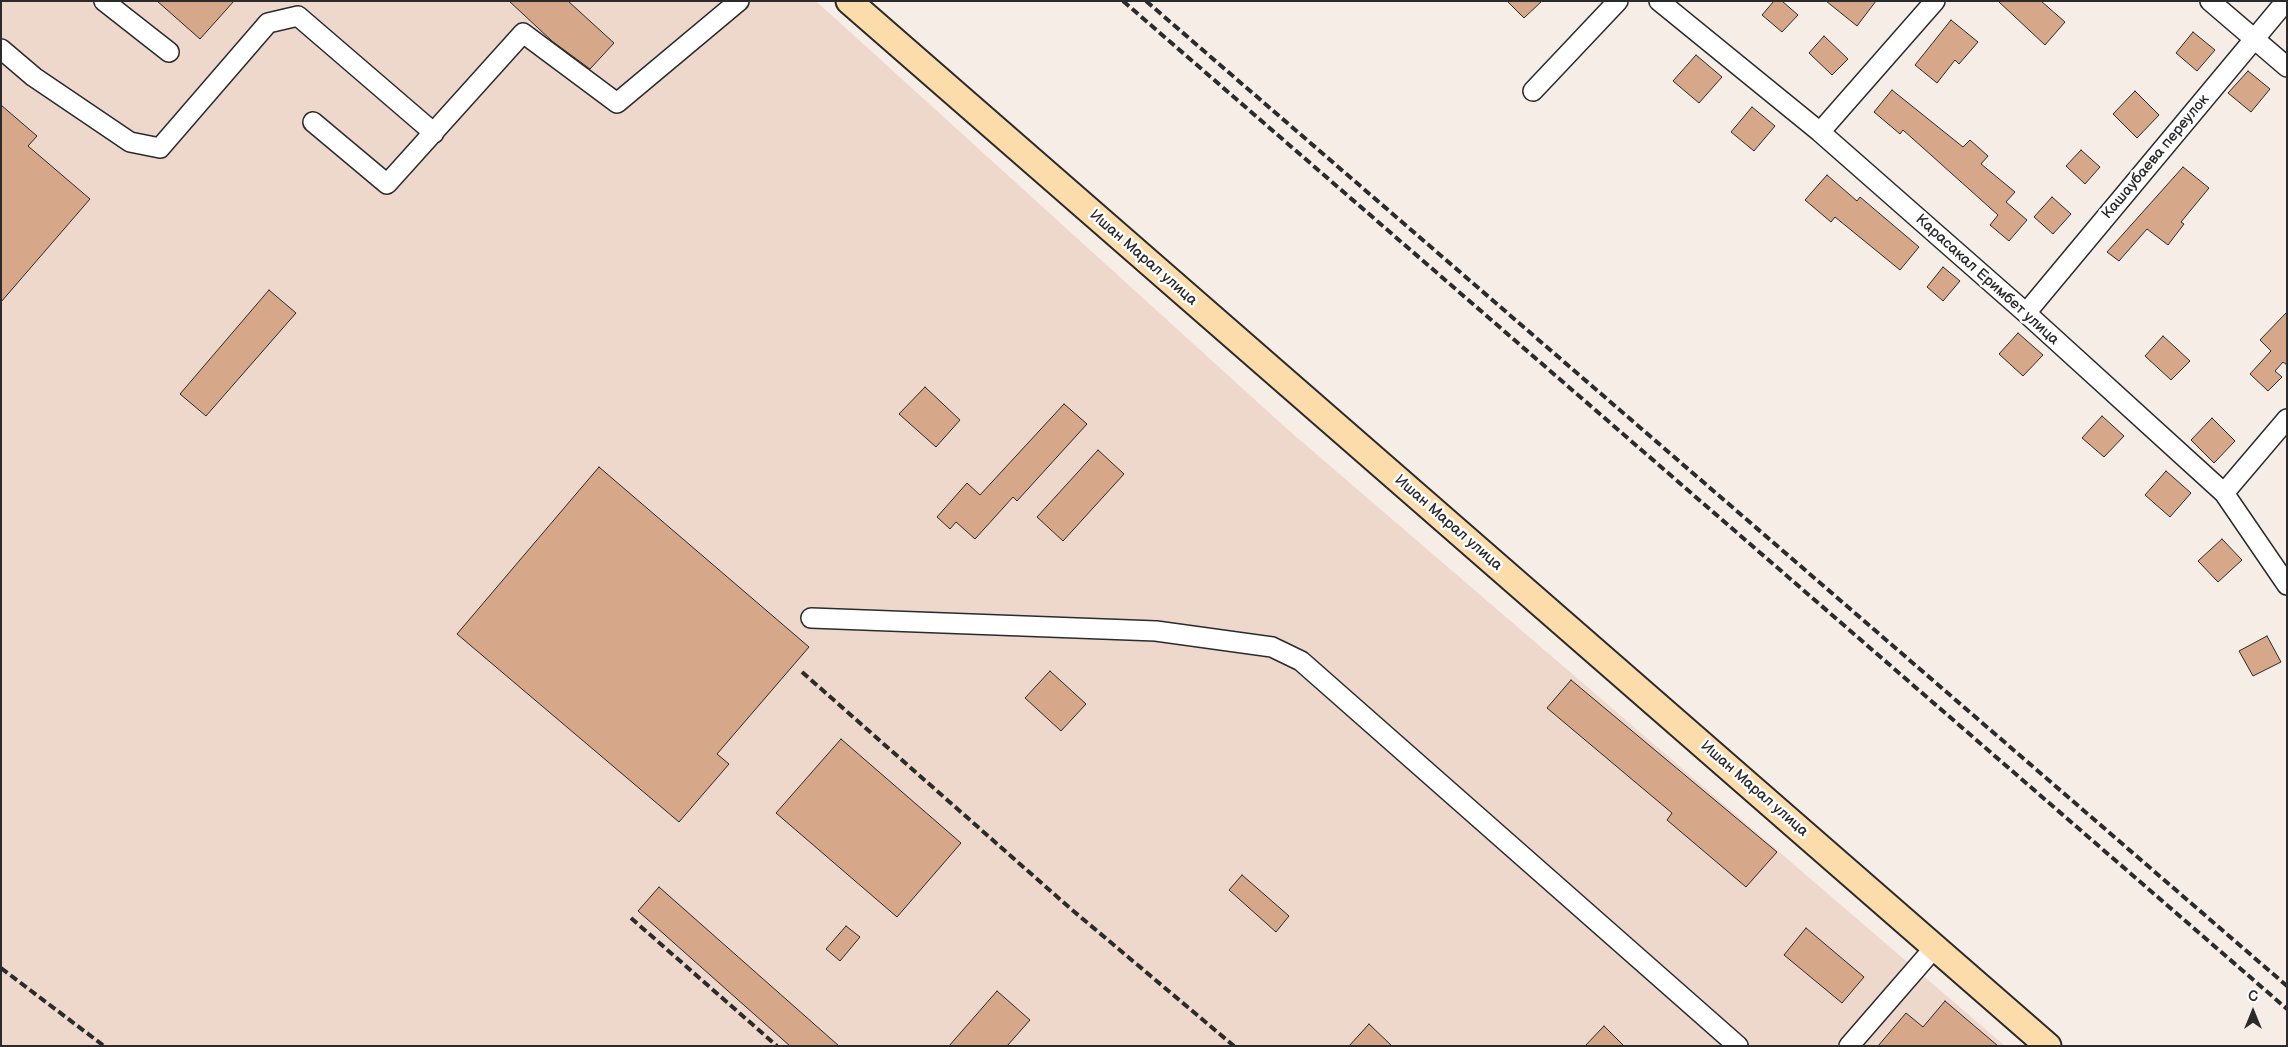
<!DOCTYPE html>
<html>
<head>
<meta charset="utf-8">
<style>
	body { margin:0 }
	#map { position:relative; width:2288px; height:1047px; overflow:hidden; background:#f7ede7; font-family:"Balsamiq Sans",sans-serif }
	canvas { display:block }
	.frame { position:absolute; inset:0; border:2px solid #2b2b2b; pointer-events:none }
	.north { position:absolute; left:2228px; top:987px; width:50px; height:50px; -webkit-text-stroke:4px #fff; paint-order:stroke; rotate:0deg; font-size:14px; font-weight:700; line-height:20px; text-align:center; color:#2b2b2b }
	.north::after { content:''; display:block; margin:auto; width:18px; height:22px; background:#2b2b2b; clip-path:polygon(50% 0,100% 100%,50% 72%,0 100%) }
</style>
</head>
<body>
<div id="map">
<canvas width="2288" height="1047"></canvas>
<div class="frame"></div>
<div class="north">С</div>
</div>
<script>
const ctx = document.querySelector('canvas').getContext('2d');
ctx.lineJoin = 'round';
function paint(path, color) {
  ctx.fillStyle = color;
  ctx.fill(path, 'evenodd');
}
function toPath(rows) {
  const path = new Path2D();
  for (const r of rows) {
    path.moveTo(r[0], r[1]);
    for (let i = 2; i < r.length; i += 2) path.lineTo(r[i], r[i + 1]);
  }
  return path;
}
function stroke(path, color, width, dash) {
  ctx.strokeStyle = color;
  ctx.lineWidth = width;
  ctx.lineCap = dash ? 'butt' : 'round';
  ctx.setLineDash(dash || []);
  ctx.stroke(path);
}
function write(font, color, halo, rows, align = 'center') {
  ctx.font = font + ' "Balsamiq Sans",sans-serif';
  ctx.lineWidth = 5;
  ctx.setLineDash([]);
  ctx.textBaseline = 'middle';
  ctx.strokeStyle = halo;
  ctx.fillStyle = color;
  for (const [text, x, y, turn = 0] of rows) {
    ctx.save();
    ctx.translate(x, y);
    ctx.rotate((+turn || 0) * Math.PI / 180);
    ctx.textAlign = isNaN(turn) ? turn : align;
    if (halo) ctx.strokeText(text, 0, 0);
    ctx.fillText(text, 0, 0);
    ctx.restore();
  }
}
const built = toPath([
	[1,1,816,1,1286,428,2005,1046,1,1046]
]);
const building = toPath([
	[157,1,234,1,200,39,157,1],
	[509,1,568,1,614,43,590,69,552,41,509,1],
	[1507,1,1542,1,1524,18,1507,1],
	[1774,1,1782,1,1798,15,1782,32,1762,15,1774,1],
	[1826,1,1876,1,1857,26,1826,1],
	[1998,1,2041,1,2065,22,2045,45,1998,1],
	[1951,20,1978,42,1959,64,1955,60,1937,83,1915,65,1951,20],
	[2193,32,2215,50,2197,71,2176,53,2193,32],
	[1824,36,1848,59,1832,75,1809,53,1824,36],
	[1696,55,1722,77,1699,103,1673,81,1696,55],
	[2248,71,2270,89,2251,112,2228,93,2248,71],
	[1892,90,1963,147,1970,140,1988,156,1981,164,2015,192,2006,202,2027,220,2009,241,1990,225,1998,215,1903,130,1900,134,1874,112,1892,90],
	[2135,91,2159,115,2137,138,2113,114,2135,91],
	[1,105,37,136,28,146,90,199,1,302,1,105],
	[1752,107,1775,126,1754,151,1731,132,1752,107],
	[2081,150,2100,167,2085,184,2066,166,2081,150],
	[2183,167,2209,188,2181,222,2184,224,2168,245,2147,229,2119,261,2107,252,2183,167],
	[1827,175,1857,201,1860,197,1919,247,1900,270,1835,217,1831,222,1805,200,1827,175],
	[2052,197,2071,214,2053,234,2034,217,2052,197],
	[1943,267,1960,281,1943,301,1927,287,1943,267],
	[269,290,296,313,206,416,180,394,269,290],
	[2287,312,2287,365,2283,362,2275,371,2282,377,2268,391,2250,374,2271,351,2260,340,2287,312],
	[2018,333,2043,355,2023,376,1999,354,2018,333],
	[2163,336,2190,361,2171,380,2145,356,2163,336],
	[925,387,960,420,936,447,899,414,925,387],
	[1064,404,1087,424,1017,501,1013,497,975,539,956,522,950,529,937,517,967,483,980,495,1064,404],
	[2102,416,2124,436,2104,457,2082,438,2102,416],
	[2212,418,2235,441,2214,463,2191,440,2212,418],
	[1098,450,1124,474,1063,541,1037,517,1098,450],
	[599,467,809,647,717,754,729,764,679,822,457,634,599,467],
	[2166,471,2191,493,2170,517,2145,495,2166,471],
	[2222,539,2242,560,2218,582,2198,561,2222,539],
	[2267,636,2281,662,2253,676,2239,651,2267,636],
	[1050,671,1086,704,1061,731,1025,698,1050,671],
	[1571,680,1777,852,1746,887,1667,820,1672,813,1547,708,1571,680],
	[841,739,961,843,897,917,776,813,841,739],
	[1242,875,1289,916,1276,932,1229,890,1242,875],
	[659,887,839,1046,790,1046,638,911,659,887],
	[846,926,860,937,840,961,826,949,846,926],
	[1806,928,1864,977,1842,1003,1784,955,1806,928],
	[997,991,1030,1020,1007,1046,949,1046,997,991],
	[1945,1001,1998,1046,1878,1046,1906,1013,1923,1027,1945,1001],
	[1369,1024,1392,1046,1349,1046,1369,1024],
	[1604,1026,1624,1046,1585,1046,1604,1026]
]);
const minor = toPath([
	[104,1,169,52],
	[1659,1,1820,132,2026,313,2224,493,2287,585],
	[2210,1,2287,67],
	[1,49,34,77,130,142,160,148,268,23,298,16,434,133],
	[1533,91,1618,1],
	[313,122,387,184,523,33,617,103,739,1],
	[1820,132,1935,1],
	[2026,313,2286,1],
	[2224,493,2287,419],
	[811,618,1156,631,1272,647,1301,661,1738,1046],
	[1849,1046,1935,947]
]);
const major = toPath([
	[849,1,2048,1046]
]);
const rail = toPath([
	[1123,1,2287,1009],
	[1146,1,2287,986],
	[802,672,1071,909,1234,1046],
	[631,918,777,1046],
	[1,968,104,1046]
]);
const streetNames = [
	["Кашаубаева переулок",2156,157,-50],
	["Ишан Марал улица",1143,258,41],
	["Карасакал Еримбет улица",1987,280,42],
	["Ишан Марал улица",1448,523,41],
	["Ишан Марал улица",1754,789,41]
];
paint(built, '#edd8cb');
paint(building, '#d7a789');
stroke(building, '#2b2b2b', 1);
stroke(minor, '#2b2b2b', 22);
stroke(major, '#2b2b2b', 29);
stroke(minor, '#fff', 19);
stroke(major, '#fddcac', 25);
stroke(rail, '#2b2b2b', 4, [8, 4]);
write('15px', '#2b2b2b', '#fff', streetNames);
</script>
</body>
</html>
